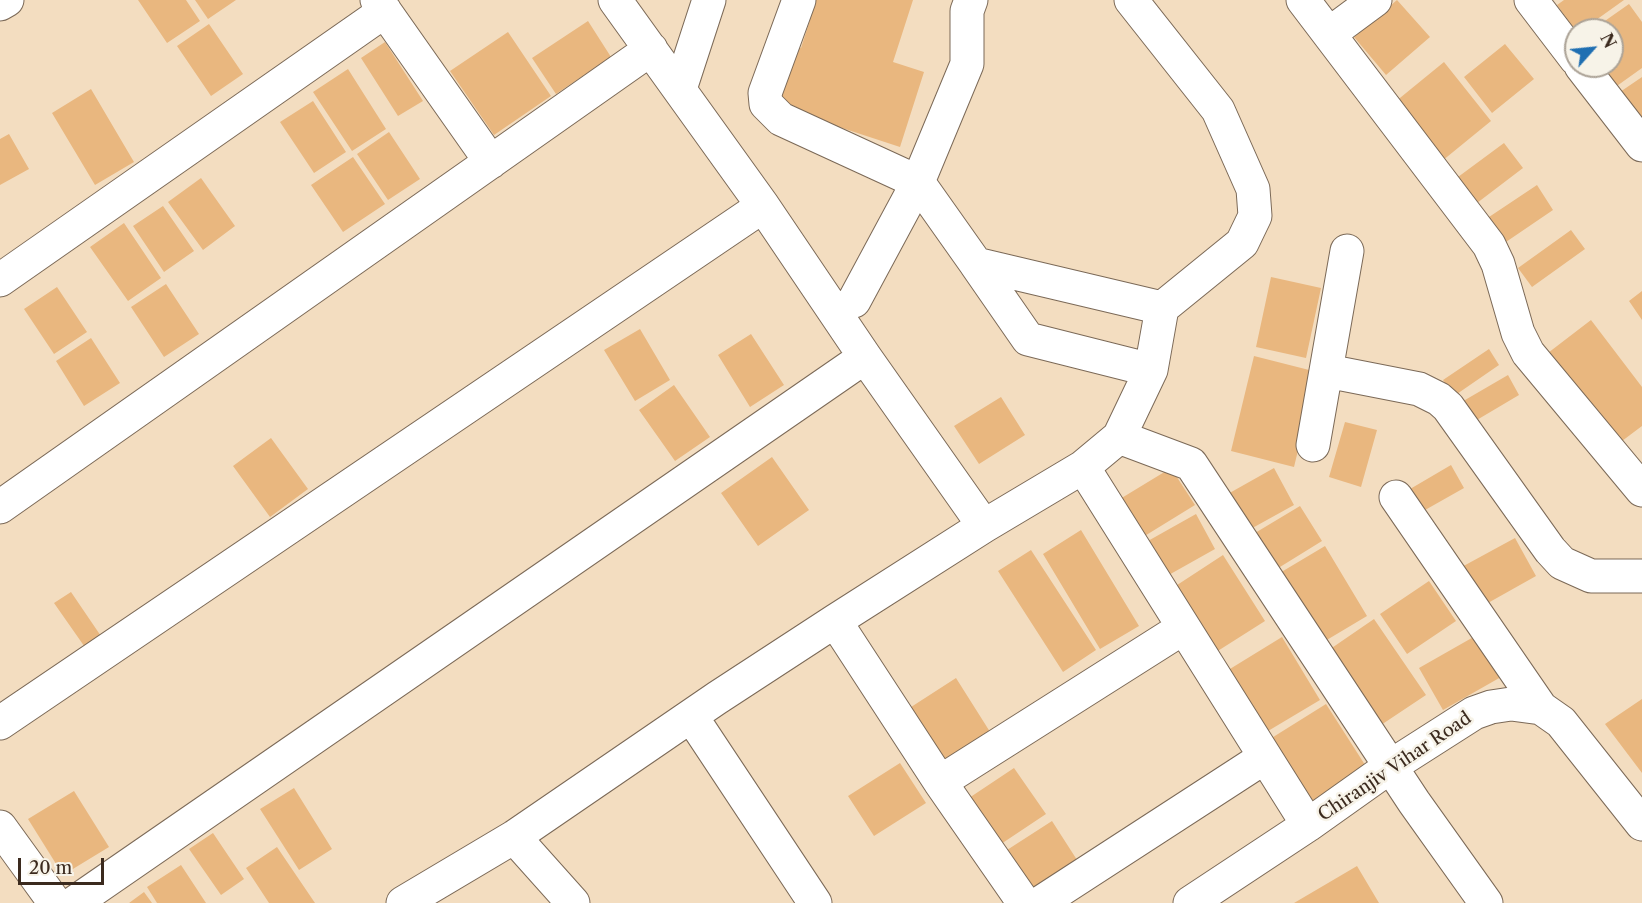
<!DOCTYPE html>
<html>
<head>
<meta charset="utf-8">
<style>
	body { margin:0 }
	#map { position:relative; width:1642px; height:903px; overflow:hidden; background:#f3ddc0; font-family:"Libre Caslon Text",serif }
	canvas { display:block }
	.north { position:absolute; left:1564px; top:18px; width:60px; height:60px; box-sizing:border-box; background:#f7f3e8; border:2px solid #aca397; border-radius:50%; rotate:63deg; font-size:16px; font-weight:700; line-height:24px; text-align:center; color:#3b2a1e }
	.north::after { content:''; display:block; margin:auto; width:21px; height:27px; background:#1f6fb2; clip-path:polygon(50% 0,100% 100%,50% 72%,0 100%) }
	.scale { position:absolute; left:18px; top:858px; width:86px; height:27px; box-sizing:border-box; border:3px solid #3b2a1e; border-top:0; padding-left:8px; font-size:18px; line-height:21px; white-space:nowrap; color:#3b2a1e; -webkit-text-stroke:4px #f7f3e8; paint-order:stroke }
</style>
</head>
<body>
<div id="map">
<canvas width="1642" height="903"></canvas>
<div class="north">N</div>
<div class="scale">20 m</div>
</div>
<script>
const ctx = document.querySelector('canvas').getContext('2d');
ctx.lineJoin = 'round';
function paint(path, color) {
  ctx.fillStyle = color;
  ctx.fill(path, 'evenodd');
}
function toPath(rows) {
  const path = new Path2D();
  for (const r of rows) {
    path.moveTo(r[0], r[1]);
    for (let i = 2; i < r.length; i += 2) path.lineTo(r[i], r[i + 1]);
  }
  return path;
}
function stroke(path, color, width, dash) {
  ctx.strokeStyle = color;
  ctx.lineWidth = width;
  ctx.lineCap = dash ? 'butt' : 'round';
  ctx.setLineDash(dash || []);
  ctx.stroke(path);
}
function write(font, color, halo, rows, align = 'center') {
  ctx.font = font + ' "Libre Caslon Text",serif';
  ctx.lineWidth = 5;
  ctx.setLineDash([]);
  ctx.textBaseline = 'middle';
  ctx.strokeStyle = halo;
  ctx.fillStyle = color;
  for (const [text, x, y, turn = 0] of rows) {
    ctx.save();
    ctx.translate(x, y);
    ctx.rotate((+turn || 0) * Math.PI / 180);
    ctx.textAlign = isNaN(turn) ? turn : align;
    if (halo) ctx.strokeText(text, 0, 0);
    ctx.fillText(text, 0, 0);
    ctx.restore();
  }
}
const building = toPath([
	[138,0,186,0,200,21,167,43],
	[195,0,236,0,208,19],
	[809,0,913,0,893,62,924,72,900,147,775,106,794,45,801,48,810,20,803,18],
	[1397,0,1430,37,1386,75,1354,37],
	[1564,0,1624,0,1582,30,1575,30,1557,5],
	[1629,4,1642,22,1642,68,1614,88,1599,66,1612,66,1612,30,1592,30],
	[588,21,611,57,556,94,532,58],
	[209,24,243,74,211,96,177,46],
	[508,32,551,96,494,135,450,71],
	[385,42,423,101,398,116,361,58],
	[1505,44,1534,79,1492,113,1464,77],
	[1444,62,1491,121,1442,161,1395,102],
	[348,69,386,129,352,151,313,92],
	[1642,77,1642,123,1620,92],
	[91,89,134,162,95,185,52,113],
	[313,101,346,152,314,173,280,122],
	[389,132,420,179,388,200,357,154],
	[9,134,29,169,0,185,0,139],
	[1504,143,1523,168,1477,203,1458,177],
	[353,157,385,204,343,232,311,185],
	[201,178,235,226,203,250,168,202],
	[1537,185,1553,210,1503,244,1486,219],
	[163,206,194,251,164,272,133,226],
	[124,223,161,278,128,301,90,247],
	[1571,230,1585,249,1532,287,1518,268],
	[1271,277,1321,288,1306,358,1256,347],
	[166,284,199,334,164,357,131,307],
	[57,287,87,332,54,354,24,309],
	[1642,291,1642,320,1629,301],
	[1591,320,1642,387,1642,426,1614,447,1544,356],
	[640,329,670,380,635,401,604,350],
	[751,334,784,385,750,407,718,355],
	[91,338,120,383,84,406,56,361],
	[1489,349,1499,365,1454,396,1443,380],
	[1254,356,1317,372,1294,467,1231,451],
	[1508,375,1519,395,1465,427,1453,407],
	[674,385,710,437,675,461,639,410],
	[1001,397,1025,435,979,464,954,426],
	[1345,422,1377,430,1361,487,1329,477],
	[271,438,308,489,270,517,233,466],
	[772,457,809,510,758,546,721,493],
	[1451,465,1464,488,1418,514,1405,492],
	[1171,468,1195,505,1143,537,1120,499],
	[1274,468,1294,505,1247,531,1226,495],
	[1300,506,1322,541,1267,575,1245,539],
	[1196,514,1215,549,1158,581,1139,546],
	[1081,530,1139,626,1100,649,1043,554],
	[1515,538,1536,576,1479,608,1458,569],
	[1325,546,1367,616,1315,647,1273,577],
	[1031,550,1096,650,1063,672,998,571],
	[1223,555,1265,621,1213,654,1171,589],
	[1429,581,1456,621,1407,654,1380,614],
	[71,592,105,642,89,653,54,603],
	[1374,619,1426,695,1375,729,1323,654],
	[1477,635,1501,677,1443,710,1419,668],
	[1282,637,1320,700,1263,734,1225,672],
	[956,678,992,735,944,765,908,709],
	[1642,699,1642,773,1605,724],
	[1326,704,1367,768,1310,803,1270,739],
	[900,763,926,803,874,836,848,796],
	[1014,768,1046,814,1001,844,969,798],
	[294,788,332,849,299,870,260,809],
	[74,791,109,847,63,875,28,819],
	[1052,821,1079,863,1035,893,1007,850],
	[213,833,244,879,221,895,189,849],
	[277,847,315,903,269,903,246,868],
	[181,865,206,903,157,903,147,887],
	[1357,866,1379,903,1294,903],
	[144,892,152,903,129,903]
]);
const minor = toPath([
	[377,0,491,162],
	[615,0,763,206,865,357,984,526],
	[799,0,765,93,766,104,781,119,918,182,976,264,1162,308],
	[1303,0,1489,245,1498,264,1518,333,1528,353,1642,490],
	[1531,0,1576,59],
	[0,4,7,0],
	[1329,34,1375,0],
	[1581,66,1642,145],
	[680,89,709,0],
	[976,264,1028,339,1151,370],
	[0,280,385,11],
	[854,301,918,182,967,64,967,11,971,0],
	[1327,371,1419,389,1439,399,1448,407,1550,550,1562,563,1591,576,1642,576],
	[1119,437,1191,464,1414,802,1486,903],
	[1313,445,1347,251],
	[1083,467,1308,825],
	[1396,497,1541,708],
	[0,507,651,49],
	[835,621,940,782,1024,903],
	[691,716,815,903],
	[0,723,763,206],
	[940,782,1183,628],
	[0,827,55,903],
	[514,837,573,903],
	[74,903,865,357],
	[403,903,514,837,717,698,835,621,984,526,1083,467,1119,437,1151,370,1162,308,1242,243,1255,216,1253,189,1218,110,1131,0],
	[1040,903,1265,757],
	[1190,903,1308,825,1391,766,1474,713,1491,707,1511,704,1541,708,1561,722,1642,824]
]);
const streetNames = [
	["Chiranjiv Vihar Road",1395,767,-34]
];
paint(building, '#e9b77f');
stroke(minor, '#7b6957', 35);
stroke(minor, '#fff', 33);
write('18px', '#3b2a1e', '#f7f3e8', streetNames);
</script>
</body>
</html>
